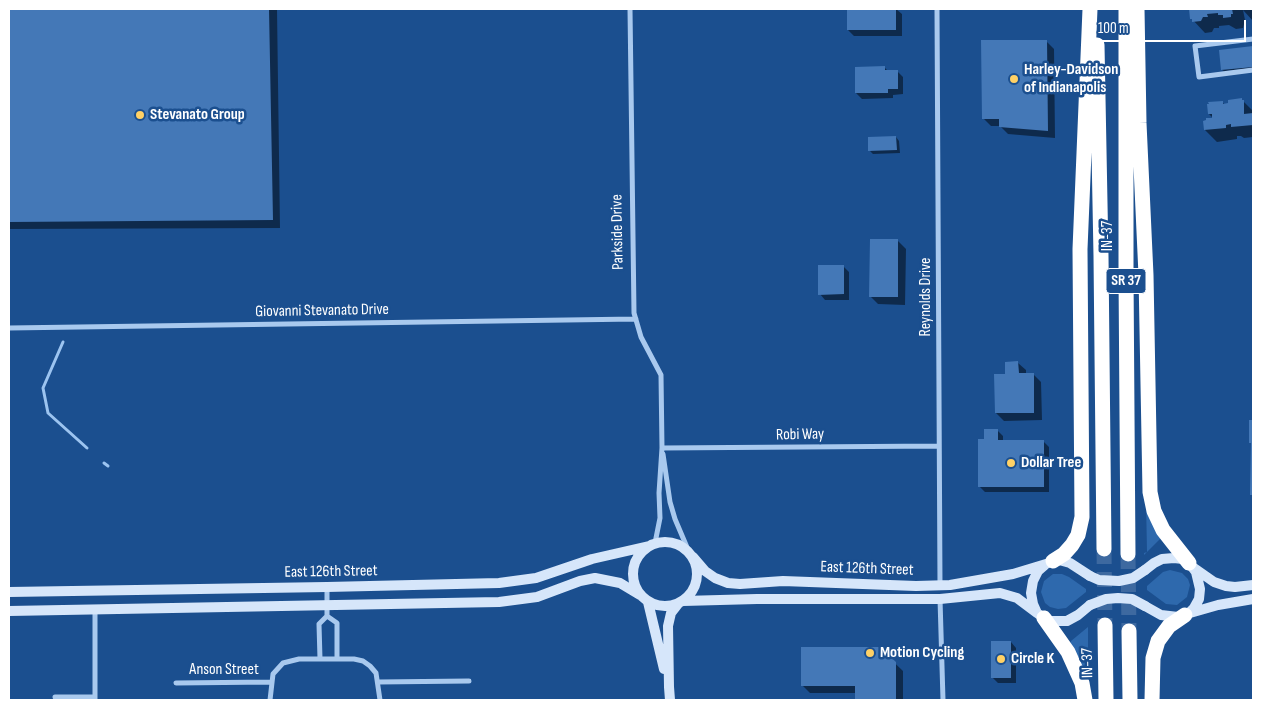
<!DOCTYPE html>
<html>
<head>
<meta charset="utf-8">
<style>
	body { margin:0 }
	#map { position:relative; width:1262px; height:709px; overflow:hidden; background:#1b4f8f; font-family:"Sofia Sans Condensed",sans-serif }
	canvas { display:block }
	.frame { position:absolute; inset:0; border:10px solid #fff; pointer-events:none }
	.scale { position:absolute; left:1090px; top:20px; width:156px; height:22px; box-sizing:border-box; border:2px solid #fff; border-top:0; padding-left:6px; font-size:15px; line-height:18px; white-space:nowrap; color:#fff; -webkit-text-stroke:4px #1b4f8f; paint-order:stroke }
</style>
</head>
<body>
<div id="map">
<canvas width="1262" height="709"></canvas>
<div class="frame"></div>
<div class="scale">100 m</div>
</div>
<script>
const ctx = document.querySelector('canvas').getContext('2d');
ctx.lineJoin = 'round';
function paint(path, color) {
  ctx.fillStyle = color;
  ctx.fill(path, 'evenodd');
}
function toPath(rows) {
  const path = new Path2D();
  for (const r of rows) {
    if (r.length === 3) {
      path.moveTo(r[0] + r[2], r[1]);
      path.arc(r[0], r[1], r[2], 0, 2 * Math.PI);
      continue;
    }
    path.moveTo(r[0], r[1]);
    for (let i = 2; i < r.length; i += 2) path.lineTo(r[i], r[i + 1]);
  }
  return path;
}
function stroke(path, color, width, dash) {
  ctx.strokeStyle = color;
  ctx.lineWidth = width;
  ctx.lineCap = dash ? 'butt' : 'round';
  ctx.setLineDash(dash || []);
  ctx.stroke(path);
}
function write(font, color, halo, rows, align = 'center') {
  ctx.font = font + ' "Sofia Sans Condensed",sans-serif';
  ctx.lineWidth = 5;
  ctx.setLineDash([]);
  ctx.textBaseline = 'middle';
  ctx.strokeStyle = halo;
  ctx.fillStyle = color;
  for (const [text, x, y, turn = 0] of rows) {
    ctx.save();
    ctx.translate(x, y);
    ctx.rotate((+turn || 0) * Math.PI / 180);
    ctx.textAlign = isNaN(turn) ? turn : align;
    if (halo) ctx.strokeText(text, 0, 0);
    ctx.fillText(text, 0, 0);
    ctx.restore();
  }
}
const green = toPath([
	[1146,501,1161,535,1160,539,1144,555,1144,553,1147,552],
	[1170,570,1182,573,1188,579,1190,585,1187,597,1177,605,1166,604,1147,590,1147,586,1163,572],
	[1053,574,1062,574,1069,577,1086,589,1086,592,1066,608,1058,609,1050,607,1045,603,1041,592,1044,581],
	[1088,627,1088,690,1070,645,1071,641]
]);
const shadow = toPath([
	[9,9,277,9,280,228,9,229],
	[848,9,896,9,902,14,902,36,854,36,848,30],
	[1190,9,1253,9,1253,21,1243,10,1245,20,1243,28,1236,29,1229,25,1219,26,1219,28,1214,28,1212,32,1205,33,1191,18],
	[1046,41,1054,49,1055,138,1008,134,1000,126,991,126,983,118],
	[1253,47,1253,68,1224,71,1222,70,1220,51],
	[885,68,888,71,897,71,903,77,903,94,893,95,893,98,862,99,856,93],
	[1242,100,1253,111,1253,137,1244,138,1241,136,1237,136,1237,139,1217,142,1205,130,1204,122,1214,119,1209,114,1222,102,1225,105],
	[896,137,899,141,900,153,873,154,870,151],
	[898,241,906,249,905,305,878,304,870,296],
	[843,266,849,272,849,300,825,300,820,294],
	[1018,363,1026,370,1026,374,1033,374,1041,382,1042,420,1004,421,996,413,1006,375],
	[1251,422,1253,422,1253,496,1251,494,1253,444],
	[997,430,1003,436,1003,441,1043,441,1049,447,1049,492,985,492,979,486],
	[1011,642,1016,648,1016,683,998,683,992,677],
	[880,649,903,671,903,700,856,700,856,693,810,693,802,685]
]);
const stream = toPath([
	[63,342,43,388,48,413,87,448],
	[104,463,108,466]
]);
const building = toPath([
	[9,9,269,9,273,220,9,222],
	[847,9,896,9,896,30,847,30],
	[1189,9,1232,9,1233,14,1231,14,1231,17,1223,18,1223,15,1218,15,1218,13,1207,14,1208,17,1203,17,1201,21,1192,22,1192,19,1190,19],
	[981,40,1047,40,1048,131,999,127,999,119,982,119],
	[1253,46,1253,67,1221,70,1219,50],
	[885,66,885,70,898,70,898,89,888,89,888,93,855,93,855,67],
	[1242,98,1242,100,1244,100,1244,114,1253,113,1253,125,1231,127,1231,124,1226,125,1226,128,1204,130,1203,121,1206,120,1206,118,1212,118,1212,114,1208,114,1207,104,1209,104,1208,102,1223,101,1223,104,1228,103,1228,100],
	[896,136,897,150,868,151,868,137],
	[870,239,898,239,898,297,869,297],
	[818,265,844,265,844,294,818,295],
	[1018,361,1019,373,1034,373,1034,413,995,413,994,374,1005,374,1005,362],
	[1249,420,1253,420,1253,495,1250,495,1251,443,1249,443],
	[984,429,998,429,998,440,1044,440,1044,487,978,487,978,439,984,439],
	[991,641,1011,641,1011,678,991,678],
	[801,647,880,647,896,662,896,700,855,700,855,686,801,686]
]);
const highwayTunnel = toPath([
	[1104,549,1105,625],
	[1128,554,1129,631]
]);
const street = toPath([
	[630,9,634,313,641,337,661,375,662,448,659,493,660,518,655,543],
	[937,9,940,585],
	[1253,39,1195,46,1199,77,1253,70],
	[9,328,636,319],
	[662,448,939,446],
	[663,454,670,502,675,519,689,552],
	[327,587,327,616],
	[940,599,943,700],
	[95,609,95,700],
	[327,616,337,623,337,659],
	[320,659,319,624,327,616],
	[378,682,469,681],
	[176,683,271,682],
	[55,697,95,697],
	[270,700,273,674,283,663,299,659,354,659,363,661,370,666,376,673,380,700]
]);
const secondary = toPath([
	[665,574,32],
	[693,557,705,571,715,578,728,583,740,584,783,581,916,586,950,585,1013,574,1046,564],
	[1194,568,1214,582,1226,586,1235,587,1253,585],
	[1145,570,1154,563,1162,559,1174,558,1183,559,1189,563,1196,572,1200,589,1199,599,1194,608,1187,615,1178,617,1161,615,1145,606],
	[1090,576,1070,563,1059,560,1053,561,1046,564,1038,571,1033,581,1031,593,1033,604,1037,613,1044,618,1051,621,1067,621,1078,615,1090,605],
	[9,592,327,587,499,583,536,578,592,559,649,546],
	[683,601,757,599,940,599,1000,593,1017,598,1037,613],
	[648,602,664,669],
	[9,611,499,602,537,597,580,581,595,578,620,583,640,595],
	[1190,613,1218,605,1253,599],
	[670,700,669,687,668,626,671,613,678,604]
]);
const highway = toPath([
	[1126,9,1126,274,1128,554],
	[1137,9,1139,123,1146,275,1150,492,1154,511,1163,530,1189,563],
	[1097,45,1101,256,1104,549],
	[1053,561,1064,554,1072,545,1078,535,1082,517,1080,249,1090,9],
	[1044,618,1068,652,1082,683,1085,700],
	[1105,625,1106,700],
	[1129,631,1130,700],
	[1152,700,1153,658,1158,641,1169,626,1185,615]
]);
const secondaryBridge = toPath([
	[1090,576,1099,580,1119,581,1133,578,1145,570],
	[1090,605,1106,599,1118,598,1132,599,1145,606]
]);
const markers = [
	[1014,79,5,"#ffd166"],
	[140,115,5,"#ffd166"],
	[1011,463,5,"#ffd166"],
	[870,653,5,"#ffd166"],
	[1001,659,5,"#ffd166"]
];
const shields = [
	[1126,281,40]
];
const shieldNames = [
	["SR 37",1126,281]
];
const poiNames = [
	["Harley-Davidson",1024,70],
	["of Indianapolis",1024,88],
	["Stevanato Group",150,115],
	["Dollar Tree",1021,463],
	["Motion Cycling",880,653],
	["Circle K",1011,659]
];
const streetNames = [
	["Parkside Drive",618,232,-91],
	["IN-37",1108,236,-90],
	["Reynolds Drive",926,297,-90],
	["Giovanni Stevanato Drive",322,311,-1],
	["Robi Way",800,435,-1],
	["East 126th Street",867,569,2],
	["East 126th Street",331,572,-1],
	["IN-37",1088,663,-91],
	["Anson Street",224,670]
];
paint(green, '#2e69ad');
paint(shadow, '#0007');
stroke(stream, '#9cc4f0', 3);
paint(building, '#4478b7');
stroke(highwayTunnel, '#3d69a0', 15, [15, 8]);
stroke(street, '#a9c9ee', 5);
stroke(secondary, '#d6e6fa', 10);
stroke(highway, '#fff', 15);
stroke(secondaryBridge, '#d6e6fa', 10);
for (const [x, y, r, color] of markers) {
  const dot = new Path2D();
  dot.arc(x, y, r, 0, 2 * Math.PI);
  ctx.fillStyle = color;
  ctx.fill(dot);
  stroke(dot, '#1b4f8f', 2);
}
for (const [x, y, w] of shields) {
  const box = new Path2D();
  box.roundRect(x - w / 2, y - 12.5, w, 25, 4);
  ctx.fillStyle = '#1b4f8f';
  ctx.fill(box);
  stroke(box, '#fff', 1);
}
write('bold 15px', '#fff', null, shieldNames);
write('bold 16px', '#fff', '#1b4f8f', poiNames, 'left');
write('16px', '#fff', '#1b4f8f', streetNames);
</script>
</body>
</html>
